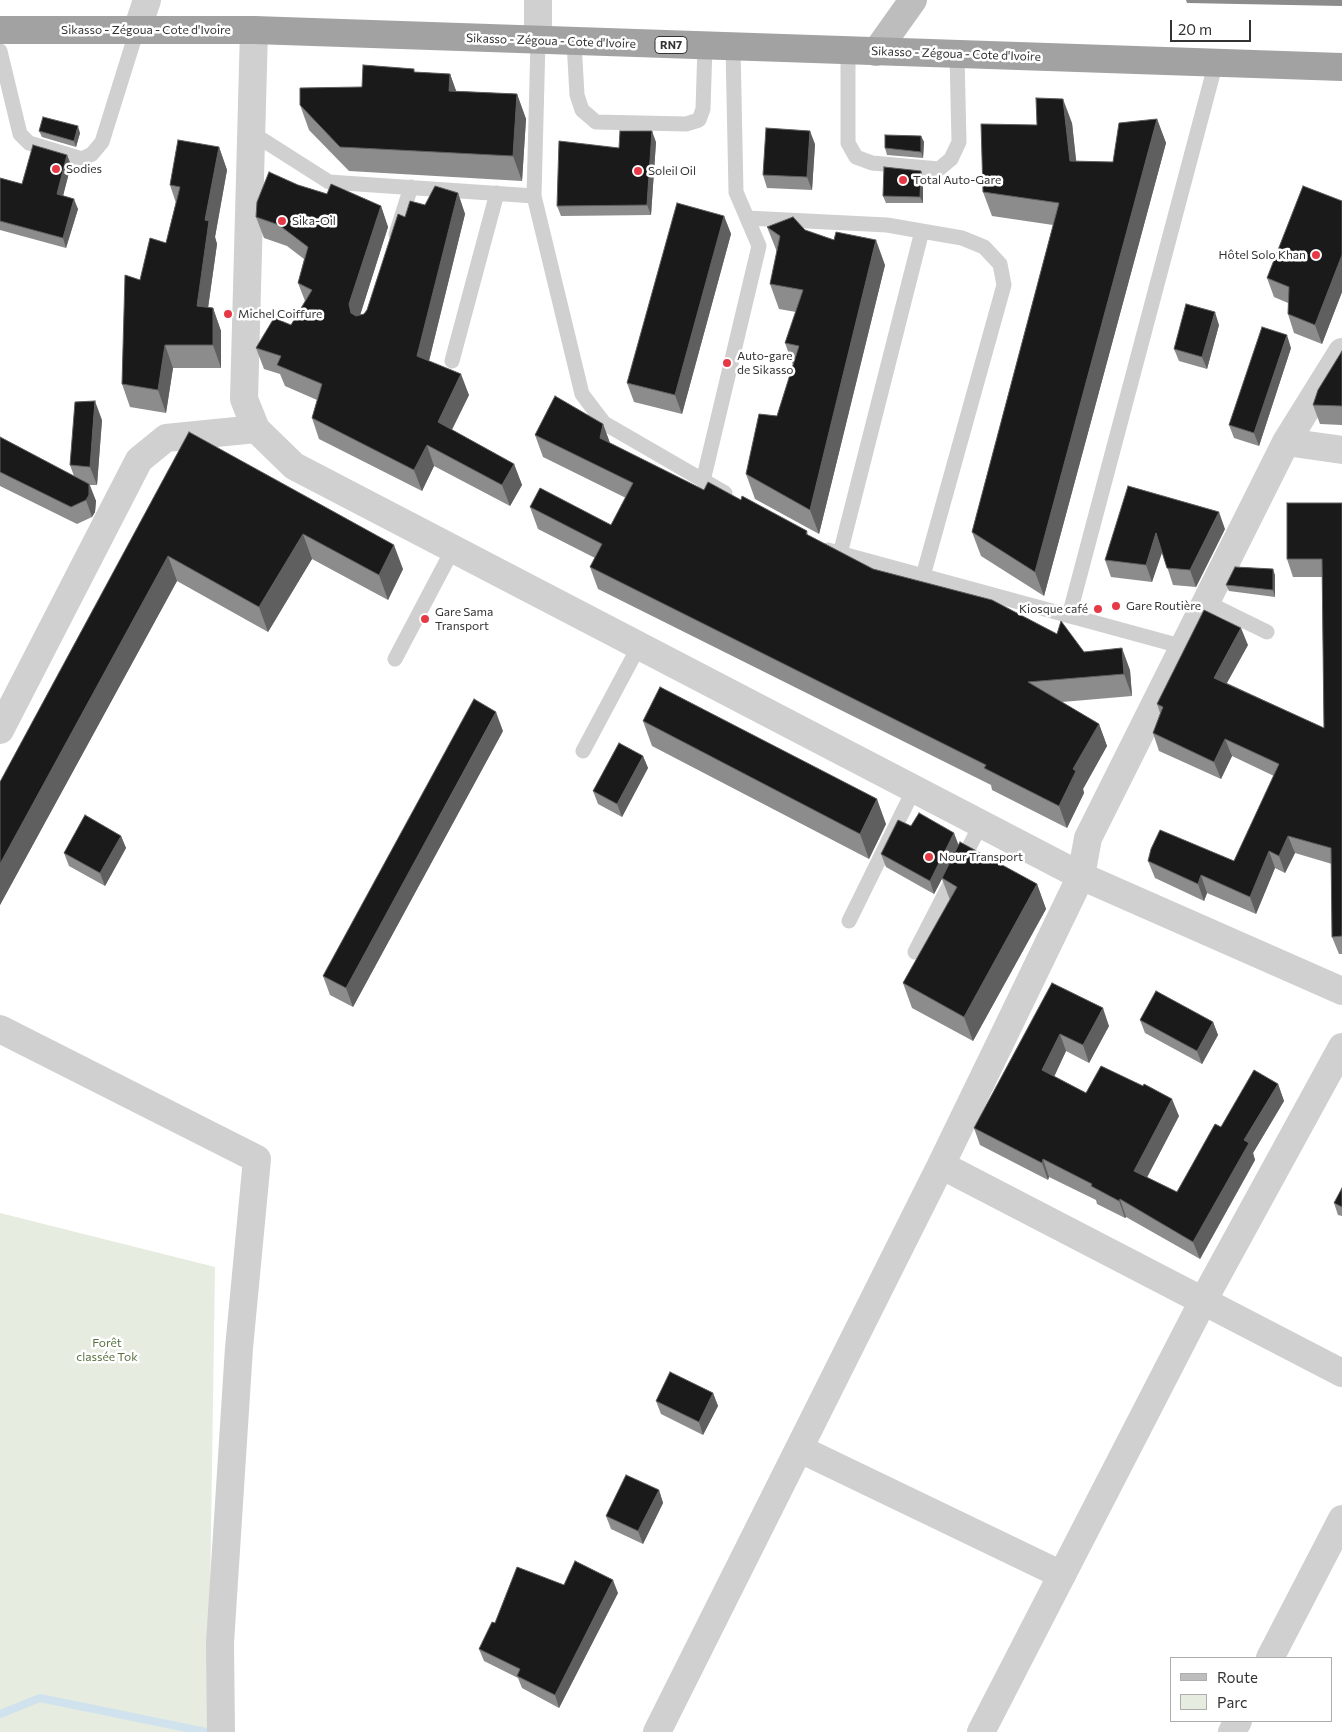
<!DOCTYPE html>
<html>
<head>
<meta charset="utf-8">
<style>
	body { margin:0 }
	#map { position:relative; width:1342px; height:1732px; overflow:hidden; background:#fff; font-family:Commissioner,sans-serif }
	canvas { display:block }
	.legend { position:absolute; left:1170px; top:1657px; width:162px; height:65px; box-sizing:border-box; background:#fff; border:1px solid #adadad; margin:0; padding:6px 9px; list-style:none; font-size:15px; color:#333 }
	.legend li { display:flex; align-items:center; gap:10px; height:25px }
	.legend b { width:25px; border:1px solid #adadad }
	.scale { position:absolute; left:1170px; top:20px; width:81px; height:22px; box-sizing:border-box; border:2px solid #333; border-top:0; padding-left:6px; font-size:15px; line-height:18px; white-space:nowrap; color:#333; -webkit-text-stroke:4px #fff; paint-order:stroke }
</style>
</head>
<body>
<div id="map">
<canvas width="1342" height="1732"></canvas>
<ul class="legend">
<li><b style="height:6px;background:#bdbdbd"></b>Route</li>
<li><b style="height:14px;background:#e6ecdf"></b>Parc</li>
</ul>
<div class="scale">20 m</div>
</div>
<script>
const ctx = document.querySelector('canvas').getContext('2d');
ctx.lineJoin = 'round';
function paint(path, color) {
  ctx.fillStyle = color;
  ctx.fill(path, 'evenodd');
}
function toPath(rows) {
  const path = new Path2D();
  for (const r of rows) {
    path.moveTo(r[0], r[1]);
    for (let i = 2; i < r.length; i += 2) path.lineTo(r[i], r[i + 1]);
  }
  return path;
}
function stroke(path, color, width, dash) {
  ctx.strokeStyle = color;
  ctx.lineWidth = width;
  ctx.lineCap = dash ? 'butt' : 'round';
  ctx.setLineDash(dash || []);
  ctx.stroke(path);
}
function write(font, color, halo, rows, align = 'center') {
  ctx.font = font + ' Commissioner,sans-serif';
  ctx.lineWidth = 5;
  ctx.setLineDash([]);
  ctx.textBaseline = 'middle';
  ctx.strokeStyle = halo;
  ctx.fillStyle = color;
  for (const [text, x, y, turn = 0] of rows) {
    ctx.save();
    ctx.translate(x, y);
    ctx.rotate((+turn || 0) * Math.PI / 180);
    ctx.textAlign = isNaN(turn) ? turn : align;
    if (halo) ctx.strokeText(text, 0, 0);
    ctx.fillText(text, 0, 0);
    ctx.restore();
  }
}
const green = toPath([
	[0,1213,215,1267,208,1732,0,1732]
]);
const stream = toPath([
	[0,1714,40,1698,206,1732]
]);
const service = toPath([
	[538,41,534,196,582,394,604,423,725,493],
	[574,42,577,95,582,110,596,122,686,124,699,120,703,109,705,46],
	[0,51,20,134,29,143,82,159,92,154,102,142,137,30],
	[848,51,848,143,856,157,872,163,939,169,951,159,959,142,957,55],
	[252,133,329,182,534,196],
	[747,218,887,225,962,238,984,247,1000,264,1004,285,923,576],
	[396,234,411,187],
	[452,361,497,193],
	[703,481,759,246,736,192,733,47],
	[828,550,1184,647],
	[840,554,922,231],
	[1206,602,1267,632],
	[1069,616,1216,62],
	[395,659,453,549],
	[583,751,639,646],
	[849,921,914,789],
	[915,952,981,824]
]);
const minor = toPath([
	[137,30,147,0],
	[538,41,538,0],
	[1286,442,1342,450],
	[0,730,139,460,166,438,256,429],
	[0,1029,257,1159,239,1348,220,1643,221,1732],
	[941,1165,1342,1373],
	[800,1449,1062,1575],
	[1270,1658,1342,1519],
	[657,1732,941,1165,1081,876,1088,838,1286,442,1342,352],
	[1232,1732,1238,1721]
]);
const tertiary = toPath([
	[254,30,244,399,256,429,294,466,1081,876,1342,991],
	[981,1732,1203,1301,1342,1047]
]);
const secondary = toPath([
	[876,52,913,0]
]);
const trunk = toPath([
	[0,30,254,30,1342,67]
]);
const wall = toPath([
	[1186,0,1342,0,1342,6,1187,3],
	[415,72,450,74,456,91,517,94,526,119,522,181,349,171,309,130,300,105],
	[1157,119,1166,143,1044,596,981,556,972,532,1053,225,992,216,983,192,1037,125,1072,123,1076,162,1113,162],
	[39,131,80,133,76,147,42,137],
	[921,136,924,142,923,158,887,155,885,148],
	[656,142,651,215,561,216,557,206,619,148],
	[815,144,812,190,767,188,763,175],
	[219,147,227,170,215,237,217,244,208,308,213,308,221,331,221,368,173,368,166,413,130,407,122,384,140,280,166,243,176,203,170,185],
	[67,155,71,165,63,195,78,209,66,248,0,230,0,178,22,184],
	[921,171,923,177,923,203,886,203,883,196],
	[298,185,327,194,381,206,388,227,360,315,364,314,367,310,405,217,425,205,458,193,465,214,429,361,469,395,452,430,514,464,522,485,510,506,434,466,422,491,319,439,312,418,317,400,285,386,280,374,264,369,256,348,291,325,305,301,298,283,304,259,287,246,264,238,256,217],
	[1342,201,1342,292,1322,344,1294,333,1288,314,1288,303,1274,297,1267,278],
	[724,216,731,234,682,414,634,402,627,383],
	[767,227,805,230,885,265,819,534,755,499,746,474,777,416,793,365,785,343,796,312,779,309,770,284,777,252],
	[1219,325,1207,369,1179,361,1174,349],
	[1291,348,1259,446,1234,438,1229,425],
	[1342,351,1342,425,1320,424,1313,405],
	[102,420,97,485,90,485,96,501,95,512,92,517,77,524,0,486,0,437,74,476,70,465],
	[603,424,610,443,704,490,741,500,807,531,808,535,873,569,1084,652,1130,670,1132,696,1062,702,1099,724,1107,746,1083,789,1084,793,1067,828,992,790,991,785,598,589,590,567,595,558,538,529,530,507,611,525,626,498,543,457,535,435],
	[189,432,403,569,388,600,312,559,268,632,177,581,0,905,0,782],
	[1342,503,1342,954,1339,954,1332,937,1332,864,1295,853,1285,873,1275,868,1256,914,1207,893,1204,901,1155,878,1148,861,1234,861,1274,776,1232,756,1221,779,1159,751,1153,733,1160,713,1157,704,1248,645,1227,683,1324,728,1322,577,1293,577,1287,559],
	[1225,529,1196,587,1173,585,1162,551,1152,582,1111,577,1105,560],
	[1275,575,1275,597,1229,591,1226,585],
	[643,721,886,824,869,859,652,746],
	[503,731,353,1007,330,995,323,976],
	[643,756,648,768,622,817,598,804,593,791],
	[911,826,959,846,1037,884,1046,909,973,1041,912,1008,903,983,950,900,942,879,934,894,886,867,881,854],
	[121,836,126,848,105,886,69,866,64,853],
	[1052,983,1109,1026,1089,1063,1066,1051,1054,1076,1086,1093,1179,1116,1147,1177,1177,1192,1221,1127,1278,1084,1284,1101,1253,1153,1255,1160,1200,1259,1126,1217,1125,1218,1097,1204,1096,1200,1049,1177,1048,1180,980,1145,974,1128],
	[1140,1020,1213,1022,1218,1035,1202,1064,1145,1033],
	[1334,1203,1342,1207,1342,1216,1338,1215],
	[713,1393,718,1406,703,1435,661,1414,656,1401],
	[659,1490,663,1503,643,1544,611,1529,606,1516],
	[564,1585,618,1593,559,1708,522,1688,518,1678,484,1661,479,1649,495,1623]
]);
const shadedWall = toPath([
	[450,74,459,99,449,91],
	[517,94,526,119,522,181,513,156],
	[1063,99,1072,123,1079,186,1070,161],
	[1157,119,1166,143,1044,596,1035,572],
	[78,126,80,133,76,147,74,141],
	[652,131,656,142,651,215,647,205],
	[810,131,815,144,812,190,807,177],
	[921,136,924,142,923,158,921,152],
	[219,147,227,170,215,237,217,244,205,329,197,306,205,220],
	[67,155,71,165,61,204,57,194],
	[921,171,923,177,923,203,920,197],
	[458,193,465,214,425,377,417,356],
	[74,199,78,209,66,248,63,238],
	[381,206,388,227,357,325,351,313,349,304],
	[724,216,731,234,682,414,675,395],
	[876,240,885,265,819,534,810,510],
	[1342,255,1342,292,1322,344,1315,325],
	[213,308,221,331,221,368,213,345],
	[1215,312,1219,325,1207,369,1202,357],
	[1287,335,1291,348,1259,446,1254,433],
	[165,345,173,368,166,413,158,390],
	[461,374,469,395,445,443,438,422],
	[95,401,102,420,97,485,90,467],
	[603,424,611,446,600,438],
	[427,445,434,466,422,491,414,470],
	[514,464,522,485,510,506,502,485],
	[89,484,96,501,95,512,92,517,86,500],
	[1219,512,1225,529,1196,587,1190,570],
	[1156,533,1163,550,1152,582,1146,565],
	[303,534,312,559,268,632,259,607],
	[394,545,403,569,388,600,379,575],
	[168,556,177,581,0,905,0,864],
	[1273,569,1275,575,1275,597,1273,590],
	[1241,628,1248,645,1220,695,1214,678],
	[1122,648,1130,670,1132,696,1124,674],
	[496,712,503,731,353,1007,346,988],
	[1099,724,1107,746,1083,789,1084,793,1067,828,1059,806,1073,769],
	[1225,739,1232,756,1221,779,1214,762],
	[643,756,648,768,622,817,617,804],
	[877,799,886,824,869,859,860,834],
	[954,833,959,846,934,894,930,881],
	[121,836,126,848,105,886,100,873],
	[1288,836,1295,853,1285,873,1279,856],
	[1269,851,1275,868,1256,914,1250,897],
	[1201,875,1207,893,1204,901,1198,884],
	[1037,884,1046,909,973,1041,964,1017],
	[1103,1008,1109,1026,1089,1063,1083,1045],
	[1213,1022,1218,1035,1202,1064,1197,1051],
	[1060,1034,1066,1051,1049,1088,1042,1070],
	[1278,1084,1284,1101,1253,1153,1255,1160,1200,1259,1193,1242,1244,1140],
	[1172,1099,1179,1116,1141,1189,1134,1171],
	[1043,1159,1049,1177,1048,1180,1042,1163],
	[1120,1199,1126,1217,1125,1218,1119,1201],
	[713,1393,718,1406,703,1435,699,1422],
	[659,1490,663,1503,643,1544,638,1531],
	[613,1580,618,1593,559,1708,555,1695]
]);
const building = toPath([
	[363,65,414,69,414,72,450,74,449,91,517,94,513,156,340,147,300,105,300,88,362,87,363,65],
	[1036,98,1063,99,1070,161,1113,162,1119,123,1157,119,1035,572,972,532,1059,203,983,192,981,124,1037,125,1036,98],
	[43,117,78,126,74,141,39,131,43,117],
	[766,128,810,131,807,177,763,175,766,128],
	[620,131,652,131,647,205,557,206,559,141,619,148,620,131],
	[885,135,921,136,921,152,885,148,885,135],
	[178,140,219,147,205,220,209,221,197,306,213,308,213,345,165,345,158,390,122,384,125,275,140,280,150,238,166,243,180,187,170,185,178,140],
	[33,145,67,155,57,194,74,199,63,238,0,221,0,178,22,184,33,145],
	[884,167,921,171,920,197,883,196,884,167],
	[269,172,298,185,327,194,331,184,381,206,349,304,351,313,356,316,364,314,367,310,398,214,405,217,410,201,425,205,435,186,458,193,417,356,461,374,438,422,514,464,502,485,427,445,414,470,312,418,322,384,277,365,281,356,256,348,274,318,291,325,312,290,298,283,308,247,279,225,256,217,257,202,269,172],
	[1303,186,1342,201,1342,255,1315,325,1288,314,1289,287,1267,278,1303,186],
	[677,203,724,216,675,395,627,383,677,203],
	[793,217,805,230,834,240,836,232,876,240,810,510,746,474,759,414,777,416,799,346,785,343,803,290,770,284,780,236,767,227,793,217],
	[1186,304,1215,312,1202,357,1174,349,1186,304],
	[1262,327,1287,335,1254,433,1229,425,1262,327],
	[1342,351,1342,406,1313,405,1318,390,1342,351],
	[555,396,603,424,600,438,704,490,708,482,741,500,742,496,807,531,806,534,873,569,992,600,1057,634,1061,621,1084,652,1122,648,1124,674,1028,682,1099,724,1073,769,1076,771,1059,806,984,768,986,765,590,567,602,544,530,507,540,488,611,525,633,483,535,435,555,396],
	[95,401,90,467,70,465,75,402,95,401],
	[189,432,394,545,379,575,303,534,259,607,168,556,0,864,0,782,189,432],
	[0,437,89,484,89,495,86,500,71,507,0,472,0,437],
	[1128,486,1219,512,1190,570,1167,568,1156,533,1146,565,1105,560,1128,486],
	[1287,503,1342,503,1342,936,1332,937,1331,848,1288,836,1279,856,1269,851,1250,897,1201,875,1198,884,1148,861,1151,849,1160,830,1234,861,1279,764,1225,739,1214,762,1153,733,1163,707,1157,704,1204,610,1241,628,1214,678,1324,728,1322,559,1287,559,1287,503],
	[1235,567,1273,569,1273,590,1226,585,1235,567],
	[660,687,877,799,860,834,643,721,660,687],
	[474,699,496,712,346,988,323,976,474,699],
	[619,743,643,756,617,804,593,791,619,743],
	[919,813,954,833,930,881,881,854,898,820,911,826,919,813],
	[85,815,121,836,100,873,64,853,85,815],
	[960,842,1037,884,964,1017,903,983,957,887,942,878,960,842],
	[1052,983,1103,1008,1083,1045,1060,1034,1042,1070,1086,1093,1101,1066,1143,1086,1144,1084,1172,1099,1134,1171,1177,1192,1215,1124,1221,1127,1254,1070,1278,1084,1244,1140,1249,1143,1193,1242,1120,1199,1119,1201,1091,1186,1092,1184,1043,1159,1042,1163,974,1128,1052,983],
	[1156,991,1213,1022,1197,1051,1140,1020,1156,991],
	[1342,1188,1342,1207,1334,1203,1342,1188],
	[670,1372,713,1393,699,1422,656,1401,670,1372],
	[626,1475,659,1490,638,1531,606,1516,626,1475],
	[575,1561,613,1580,555,1695,517,1676,520,1669,479,1649,492,1622,495,1623,517,1567,564,1585,575,1561]
]);
const markers = [
	[56,169,5,"#e63946"],
	[638,171,5,"#e63946"],
	[903,180,5,"#e63946"],
	[282,221,5,"#e63946"],
	[1316,255,5,"#e63946"],
	[228,314,5,"#e63946"],
	[727,363,5,"#e63946"],
	[1116,606,5,"#e63946"],
	[1098,609,5,"#e63946"],
	[425,619,5,"#e63946"],
	[929,857,5,"#e63946"]
];
const shields = [
	[671,45,32]
];
const shieldNames = [
	["RN7",671,45]
];
const streetNames = [
	["Sikasso - Zégoua - Cote d'Ivoire",146,30],
	["Sikasso - Zégoua - Cote d'Ivoire",551,41,2],
	["Sikasso - Zégoua - Cote d'Ivoire",956,54,2]
];
const poiNames = [
	["Sodies",66,169],
	["Soleil Oil",648,171],
	["Total Auto-Gare",913,180],
	["Sika-Oil",292,221],
	["Hôtel Solo Khan",1306,255,"right"],
	["Michel Coiffure",238,314],
	["Auto-gare",737,356],
	["de Sikasso",737,370],
	["Gare Routière",1126,606],
	["Kiosque café",1088,609,"right"],
	["Gare Sama",435,612],
	["Transport",435,626],
	["Nour Transport",939,857]
];
const parkNames = [
	["Forêt",107,1343],
	["classée Tok",107,1357]
];
paint(green, '#e6ecdf');
stroke(stream, '#cfe2ee', 8);
stroke(service, '#d0d0d0', 15);
stroke(minor, '#d0d0d0', 28);
stroke(tertiary, '#d0d0d0', 28);
stroke(secondary, '#bdbdbd', 28);
stroke(trunk, '#a2a2a2', 28);
paint(wall, '#8c8c8c');
paint(shadedWall, '#5f5f5f');
paint(building, '#1a1a1a');
stroke(building, '#5f5f5f', 1);
for (const [x, y, r, color] of markers) {
  const dot = new Path2D();
  dot.arc(x, y, r, 0, 2 * Math.PI);
  ctx.fillStyle = color;
  ctx.fill(dot);
  stroke(dot, '#fff', 2);
}
for (const [x, y, w] of shields) {
  const box = new Path2D();
  box.roundRect(x - w / 2, y - 8.5, w, 17, 4);
  ctx.fillStyle = '#fff';
  ctx.fill(box);
  stroke(box, '#333', 1);
}
write('bold 11px', '#333', null, shieldNames);
write('12px', '#333', '#fff', streetNames);
write('12px', '#333', '#fff', poiNames, 'left');
write('12px', '#56703f', '#fff', parkNames);
</script>
</body>
</html>
